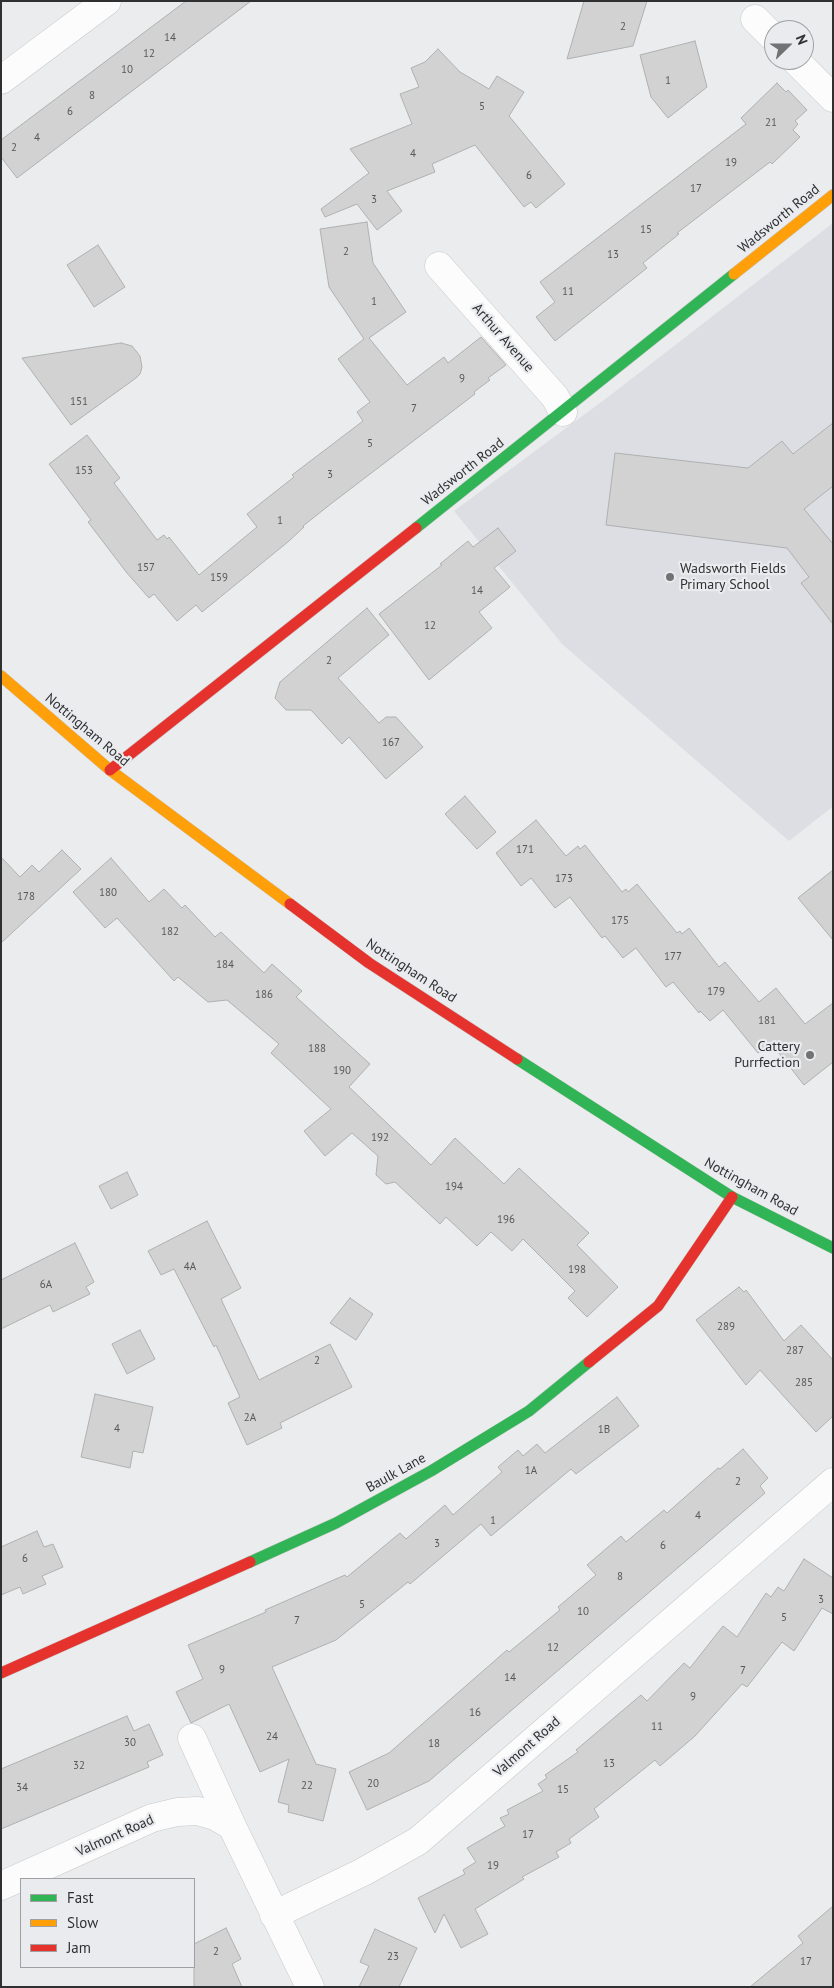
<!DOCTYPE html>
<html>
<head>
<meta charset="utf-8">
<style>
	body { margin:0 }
	#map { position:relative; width:834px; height:1988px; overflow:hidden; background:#ebeced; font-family:"PT Sans",sans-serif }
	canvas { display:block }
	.frame { position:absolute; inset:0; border:2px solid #2f3031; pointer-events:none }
	.legend { position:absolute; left:20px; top:1878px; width:175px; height:90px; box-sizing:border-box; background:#eaebee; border:1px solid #9fa0a2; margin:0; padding:6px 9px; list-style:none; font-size:15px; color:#2f3031 }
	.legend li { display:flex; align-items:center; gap:10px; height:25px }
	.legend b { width:25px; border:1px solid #9fa0a2 }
	.north { position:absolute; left:764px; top:20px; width:50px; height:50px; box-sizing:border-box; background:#eaebee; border:1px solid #9fa0a2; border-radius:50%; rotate:68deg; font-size:14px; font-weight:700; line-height:20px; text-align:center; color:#2f3031 }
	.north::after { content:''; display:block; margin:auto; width:18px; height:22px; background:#717273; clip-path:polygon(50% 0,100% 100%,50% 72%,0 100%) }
</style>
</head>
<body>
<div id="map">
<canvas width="834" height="1988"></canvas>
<div class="frame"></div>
<ul class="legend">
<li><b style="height:6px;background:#30b455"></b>Fast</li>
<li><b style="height:6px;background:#ff9f0a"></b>Slow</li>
<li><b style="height:6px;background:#e5322d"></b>Jam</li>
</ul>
<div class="north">N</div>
</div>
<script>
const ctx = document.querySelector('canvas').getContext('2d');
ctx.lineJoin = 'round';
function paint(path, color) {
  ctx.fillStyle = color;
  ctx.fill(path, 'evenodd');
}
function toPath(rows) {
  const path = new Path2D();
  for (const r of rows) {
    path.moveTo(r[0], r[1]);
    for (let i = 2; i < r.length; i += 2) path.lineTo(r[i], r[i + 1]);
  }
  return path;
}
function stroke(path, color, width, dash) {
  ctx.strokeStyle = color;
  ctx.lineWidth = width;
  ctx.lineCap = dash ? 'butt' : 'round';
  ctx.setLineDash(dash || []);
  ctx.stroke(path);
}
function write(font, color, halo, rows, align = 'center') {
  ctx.font = font + ' "PT Sans",sans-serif';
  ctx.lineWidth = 4.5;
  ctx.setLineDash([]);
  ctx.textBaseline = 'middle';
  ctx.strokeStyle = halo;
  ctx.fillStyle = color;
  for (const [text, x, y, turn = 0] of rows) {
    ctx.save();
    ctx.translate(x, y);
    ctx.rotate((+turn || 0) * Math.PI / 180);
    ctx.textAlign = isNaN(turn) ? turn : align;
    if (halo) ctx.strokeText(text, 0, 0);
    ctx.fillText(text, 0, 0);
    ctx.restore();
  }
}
const built = toPath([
	[833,223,833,809,831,808,789,841,562,644,454,511,608,397]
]);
const building = toPath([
	[186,1,251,1,17,178,1,157,1,140,186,1],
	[584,1,647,1,633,46,567,59,584,1],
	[695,41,707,87,668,118,651,97,640,55,695,41],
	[438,49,460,72,489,89,497,76,524,92,509,116,565,184,536,208,531,202,524,207,475,145,432,164,435,172,387,191,402,211,377,230,357,204,325,217,321,209,369,173,350,149,412,124,400,94,419,87,411,68,425,62,438,49],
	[777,83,786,92,788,90,807,110,795,121,798,124,793,130,800,137,772,164,770,162,677,233,679,234,643,263,647,268,555,341,536,317,555,302,540,282,746,124,741,118,777,83],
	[367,222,373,263,406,312,369,338,407,385,444,357,448,363,481,337,506,365,488,378,490,380,474,392,475,394,332,503,303,526,304,527,289,541,202,612,196,605,177,621,154,594,149,598,127,573,88,522,91,520,49,464,87,435,120,478,114,483,157,540,164,535,167,539,169,537,199,575,257,527,247,514,294,477,292,475,363,421,357,412,370,402,338,359,364,339,329,287,320,229,367,222],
	[98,245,125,287,94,307,67,265,98,245],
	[121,343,132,346,140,356,142,367,140,374,136,378,71,425,22,358,121,343],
	[833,423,833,486,804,509,833,544,833,624,801,583,809,577,787,548,606,525,615,453,748,468,782,441,793,454,833,423],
	[498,528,516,551,494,568,510,587,479,612,492,628,429,680,379,614,442,565,440,564,468,541,473,547,498,528],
	[367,608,389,635,338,678,379,723,386,717,396,717,423,747,386,779,349,737,342,744,311,710,286,710,275,698,280,682,367,608],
	[465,796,496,832,477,849,445,814,465,796],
	[536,820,566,856,578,846,580,849,585,845,622,892,626,889,628,892,637,884,677,933,680,931,682,934,689,928,719,967,725,962,759,1002,776,988,805,1024,833,1003,833,1062,804,1085,771,1043,758,1053,723,1010,710,1021,700,1011,699,1013,673,982,666,987,636,948,623,958,605,936,602,938,570,897,555,908,531,878,521,886,496,853,536,820],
	[62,850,81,869,1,943,1,857,20,877,32,865,39,872,62,850],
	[111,858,149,902,164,889,182,908,185,905,215,937,221,932,264,973,272,964,302,991,296,997,370,1064,349,1087,431,1165,455,1138,504,1184,519,1168,589,1233,577,1245,618,1287,587,1317,568,1298,575,1291,523,1239,512,1251,491,1232,477,1246,446,1217,440,1224,395,1182,386,1184,376,1175,378,1156,352,1133,325,1156,304,1131,331,1109,271,1053,279,1044,227,1000,208,1002,178,977,174,981,117,918,105,928,73,892,111,858],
	[833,870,833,940,798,898,833,870],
	[127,1172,138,1195,111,1209,99,1186,127,1172],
	[207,1221,241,1288,221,1299,259,1380,330,1344,352,1387,280,1423,282,1428,247,1445,228,1403,240,1397,216,1345,214,1347,174,1269,161,1275,148,1251,207,1221],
	[75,1243,94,1282,86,1287,90,1294,53,1312,50,1305,1,1329,1,1280,75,1243],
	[739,1287,744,1292,746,1290,784,1341,801,1325,833,1360,833,1416,816,1432,760,1370,746,1385,696,1320,739,1287],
	[350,1298,373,1314,356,1340,330,1323,350,1298],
	[140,1330,155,1359,127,1374,112,1344,140,1330],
	[95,1394,153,1407,143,1453,133,1451,130,1468,81,1457,95,1394],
	[617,1397,639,1426,576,1474,571,1469,491,1536,481,1524,410,1584,408,1582,336,1640,272,1667,316,1764,336,1769,323,1821,288,1812,289,1805,278,1802,289,1759,260,1772,229,1704,191,1723,176,1692,203,1679,188,1645,266,1612,265,1610,345,1575,347,1577,400,1533,406,1539,445,1505,453,1515,502,1472,498,1467,518,1450,523,1456,537,1444,545,1453,617,1397],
	[743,1449,768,1478,760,1486,765,1493,429,1781,367,1810,349,1772,389,1753,507,1650,509,1652,560,1610,558,1607,596,1575,587,1565,621,1536,626,1542,664,1510,667,1513,718,1468,720,1469,743,1449],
	[37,1531,44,1547,53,1544,63,1567,42,1576,46,1584,23,1594,20,1587,1,1595,1,1547,37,1531],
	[804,1559,833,1578,833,1614,822,1608,794,1651,782,1642,747,1687,742,1684,695,1736,660,1766,655,1760,594,1809,599,1817,569,1839,571,1843,556,1852,559,1857,522,1877,524,1879,475,1909,488,1934,461,1948,444,1914,435,1933,418,1898,465,1874,463,1870,476,1862,467,1848,505,1826,500,1818,509,1814,507,1810,543,1791,538,1784,547,1778,545,1775,578,1752,576,1750,641,1695,647,1701,684,1663,690,1668,723,1626,737,1637,766,1593,771,1597,778,1587,784,1591,804,1559],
	[127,1716,134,1731,149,1724,163,1755,147,1762,149,1767,1,1829,1,1769,127,1716],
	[833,1906,833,1987,750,1987,803,1943,798,1936,833,1906],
	[226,1928,241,1959,232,1964,242,1987,194,1987,194,1944,226,1928],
	[375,1929,417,1948,399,1987,359,1987,369,1966,360,1962,375,1929]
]);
const street = toPath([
	[755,19,774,38],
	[795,60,833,98],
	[1,80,107,1],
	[439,266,555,397,563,412],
	[192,1738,232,1826],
	[1,1886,152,1818,177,1812,198,1811,215,1816,232,1826,310,1987],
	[274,1915,363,1872,418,1841,833,1482]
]);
const fast = toPath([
	[416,528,734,274],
	[517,1059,732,1197,833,1248],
	[250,1562,336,1523,431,1471,529,1411,589,1362]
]);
const slow = toPath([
	[734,274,833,195],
	[1,676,110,770,290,904]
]);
const jam = toPath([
	[110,770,416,528],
	[290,904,369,963,517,1059],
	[589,1362,658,1306,732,1197],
	[1,1673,250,1562]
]);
const markers = [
	[670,577,5,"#717273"],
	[810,1055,5,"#717273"]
];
const numberNames = [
	["2",623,27],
	["14",170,38],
	["12",149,54],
	["10",127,70],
	["1",668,81],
	["8",92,96],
	["5",482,107],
	["6",70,112],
	["21",771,123],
	["4",37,138],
	["2",14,148],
	["4",413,154],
	["19",731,163],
	["6",529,176],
	["17",696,189],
	["3",374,200],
	["15",646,230],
	["2",346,252],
	["13",613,255],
	["11",568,292],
	["1",374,302],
	["9",462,379],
	["151",79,402],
	["7",414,409],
	["5",370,444],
	["153",84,471],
	["3",330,475],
	["1",280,521],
	["157",146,568],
	["159",219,578],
	["14",477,591],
	["12",430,626],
	["2",329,661],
	["167",391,743],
	["171",525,850],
	["173",564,879],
	["180",108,893],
	["178",26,897],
	["175",620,921],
	["182",170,932],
	["177",673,957],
	["184",225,965],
	["179",716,992],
	["186",264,995],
	["181",767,1021],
	["188",317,1049],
	["190",342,1071],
	["192",380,1138],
	["194",454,1187],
	["196",506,1220],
	["4A",190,1267],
	["198",577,1270],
	["6A",46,1285],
	["289",726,1327],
	["287",795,1351],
	["2",317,1361],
	["285",804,1383],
	["2A",250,1418],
	["4",117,1429],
	["1B",604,1430],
	["1A",531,1471],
	["2",738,1482],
	["4",698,1516],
	["1",493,1521],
	["3",437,1544],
	["6",663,1546],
	["6",25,1559],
	["8",620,1577],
	["3",821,1600],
	["5",362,1605],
	["10",583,1612],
	["5",784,1618],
	["7",297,1621],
	["12",553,1648],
	["9",222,1670],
	["7",743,1671],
	["14",510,1678],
	["9",693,1697],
	["16",475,1713],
	["11",657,1727],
	["24",272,1737],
	["30",130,1743],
	["18",434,1744],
	["13",609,1764],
	["32",79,1766],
	["20",373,1784],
	["22",307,1786],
	["34",22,1788],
	["15",563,1790],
	["17",528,1835],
	["19",493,1866],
	["2",216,1952],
	["23",393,1957],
	["17",806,1962]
];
const streetNames = [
	["Wadsworth Road",779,219,-39],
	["Arthur Avenue",503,338,49],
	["Wadsworth Road",463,472,-38],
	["Nottingham Road",87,730,40],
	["Nottingham Road",411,971,33],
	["Nottingham Road",751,1187,29],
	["Baulk Lane",396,1473,-29],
	["Valmont Road",527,1747,-41],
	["Valmont Road",115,1836,-24]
];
const poiNames = [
	["Wadsworth Fields",680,569],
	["Primary School",680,585],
	["Cattery",800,1047,"right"],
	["Purrfection",800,1063,"right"]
];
paint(built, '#dcdee4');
paint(building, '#d2d2d3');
stroke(building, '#afb0b0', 1);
stroke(street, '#c7c8c9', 29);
stroke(fast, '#c7c8c9', 12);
stroke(slow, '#c7c8c9', 12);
stroke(jam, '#c7c8c9', 12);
stroke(street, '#fcfcfc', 28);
stroke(fast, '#30b455', 11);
stroke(slow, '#ff9f0a', 11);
stroke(jam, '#e5322d', 11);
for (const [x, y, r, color] of markers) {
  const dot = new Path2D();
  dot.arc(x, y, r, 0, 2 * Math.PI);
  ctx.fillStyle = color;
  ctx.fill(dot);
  stroke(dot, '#eaebee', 2);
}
write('11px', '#58585a', null, numberNames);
write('14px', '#2f3031', '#eaebee', streetNames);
write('14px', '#2f3031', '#eaebee', poiNames, 'left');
</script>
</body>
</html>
